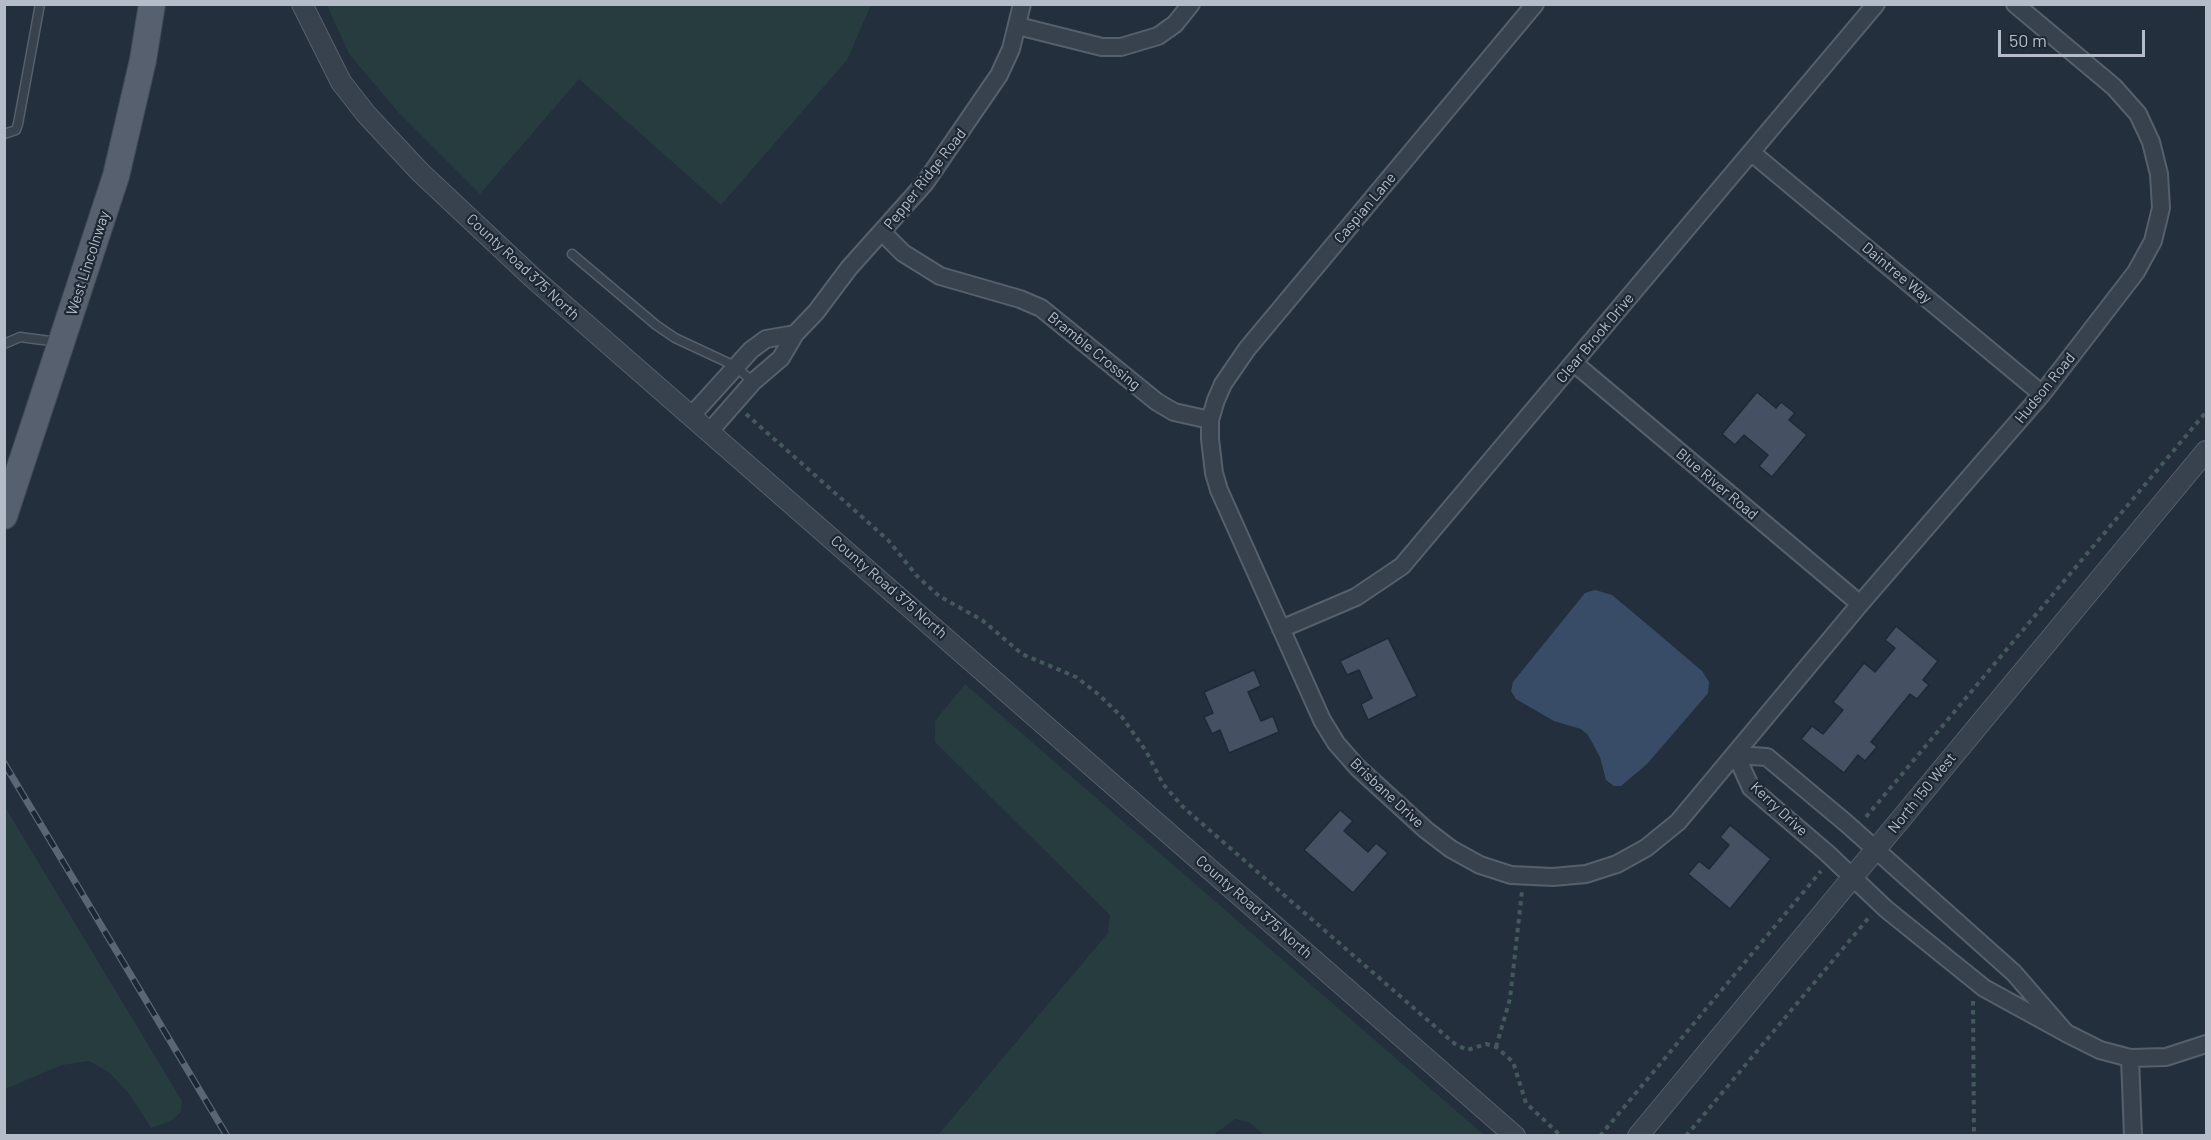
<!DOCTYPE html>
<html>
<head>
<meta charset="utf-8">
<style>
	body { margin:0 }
	#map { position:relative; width:2211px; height:1140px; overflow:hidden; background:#242f3e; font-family:Barlow,sans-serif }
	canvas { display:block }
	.frame { position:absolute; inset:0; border:6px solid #b4bcc9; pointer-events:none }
	.scale { position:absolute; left:1998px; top:30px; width:147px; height:27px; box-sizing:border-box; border:3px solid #b4bcc9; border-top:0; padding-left:8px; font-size:18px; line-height:21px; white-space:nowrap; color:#b4bcc9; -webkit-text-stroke:4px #1d2633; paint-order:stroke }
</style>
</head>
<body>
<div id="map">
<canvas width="2211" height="1140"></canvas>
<div class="frame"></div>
<div class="scale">50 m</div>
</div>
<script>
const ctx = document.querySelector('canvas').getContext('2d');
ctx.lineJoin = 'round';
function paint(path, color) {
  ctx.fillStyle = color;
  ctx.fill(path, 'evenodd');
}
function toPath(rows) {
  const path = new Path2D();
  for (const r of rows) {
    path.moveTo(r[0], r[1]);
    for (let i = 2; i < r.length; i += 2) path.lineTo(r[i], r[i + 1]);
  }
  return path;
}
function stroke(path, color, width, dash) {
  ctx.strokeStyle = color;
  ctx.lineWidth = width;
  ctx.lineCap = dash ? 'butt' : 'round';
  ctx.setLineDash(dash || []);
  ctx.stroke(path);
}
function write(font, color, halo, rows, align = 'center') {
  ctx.font = font + ' Barlow,sans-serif';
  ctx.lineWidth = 4.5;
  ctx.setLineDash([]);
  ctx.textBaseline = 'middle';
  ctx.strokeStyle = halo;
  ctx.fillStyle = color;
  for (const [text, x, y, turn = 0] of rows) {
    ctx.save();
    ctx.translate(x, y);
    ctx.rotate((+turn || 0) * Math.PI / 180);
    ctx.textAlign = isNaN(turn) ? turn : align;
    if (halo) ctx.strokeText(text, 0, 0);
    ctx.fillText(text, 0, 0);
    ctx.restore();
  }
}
const green = toPath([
	[327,5,871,5,847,60,721,205,579,79,480,194,399,113,349,54],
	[965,684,1484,1135,1264,1135,1249,1122,1235,1119,1213,1135,938,1135,1108,933,1110,915,935,742,935,721],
	[5,807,182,1101,181,1112,171,1121,151,1128,130,1095,110,1073,89,1061,62,1065,5,1089]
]);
const water = toPath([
	[1595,590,1612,595,1642,620,1702,671,1709,682,1708,693,1697,706,1647,764,1621,786,1614,786,1606,780,1600,757,1588,735,1581,729,1554,721,1516,699,1511,691,1513,682,1585,593]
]);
const building = toPath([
	[1757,392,1776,408,1781,402,1795,413,1789,420,1807,435,1772,477,1759,466,1768,455,1744,435,1735,445,1722,434,1757,392],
	[1896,626,1938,661,1923,680,1929,685,1917,699,1910,694,1871,742,1877,747,1865,761,1858,755,1844,773,1801,739,1812,726,1823,734,1843,710,1833,702,1864,663,1875,672,1895,648,1885,640,1896,626],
	[1388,638,1417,696,1368,720,1361,704,1372,698,1359,670,1347,675,1340,661,1388,638],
	[1254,670,1261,686,1248,692,1261,721,1273,716,1279,732,1229,753,1220,730,1212,734,1204,717,1213,713,1204,692,1254,670],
	[1340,810,1353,821,1344,831,1368,852,1376,843,1388,853,1353,893,1304,850,1340,810],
	[1730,825,1771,859,1730,909,1688,874,1699,861,1709,869,1729,845,1720,837,1730,825]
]);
const path = toPath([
	[746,414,888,540,917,576,939,596,982,620,1022,654,1076,677,1098,694,1122,717,1146,751,1163,784,1183,807,1455,1044,1467,1050,1486,1044,1496,1047,1513,1062,1526,1103,1561,1136],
	[1866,817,2206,412],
	[1973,1001,1974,1136],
	[1496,1047,1510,999,1522,891],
	[1600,1136,1821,871],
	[1686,1136,1871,915]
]);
const service = toPath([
	[4,134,16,130,18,124,40,4],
	[572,254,656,325,675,338,735,366,753,382],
	[4,344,20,337,58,342]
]);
const minor = toPath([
	[1535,4,1247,349,1223,384,1216,400,1210,420,1210,439,1214,473,1219,490,1322,720,1336,743,1357,767,1426,830,1451,849,1480,865,1511,875,1553,877,1586,874,1617,864,1646,848,1678,822,1860,604,2042,394,2136,272,2153,241,2161,208,2159,174,2151,142,2138,114,2114,87,2015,4],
	[1018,26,1102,47,1121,47,1158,36,1175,24,1191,4],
	[1752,153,2042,394],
	[883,233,903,253,940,276,1020,299,1041,308,1157,402,1174,412,1210,420],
	[1574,363,1860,604],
	[692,415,751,350,766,339,795,334],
	[710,431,753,382,781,358,795,334,816,312,849,268,925,183,999,75,1011,49,1022,4],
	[1281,629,1356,597,1402,566,1876,4],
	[1736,755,1767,757,1846,823,2014,973,2066,1033,1984,988,1886,909,1827,853,1751,788,1736,755],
	[2066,1033,2100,1050,2130,1058,2166,1057,2206,1044],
	[2130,1058,2133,1136]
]);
const tertiary = toPath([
	[302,4,341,82,366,114,420,172,533,278,1515,1136],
	[1638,1136,2206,451]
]);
const primary = toPath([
	[4,516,116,176,143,60,152,4]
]);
const rail = toPath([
	[4,763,227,1136]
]);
const streetNames = [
	["Pepper Ridge Road",925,179,-52],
	["Caspian Lane",1365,208,-50],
	["West Lincolnway",88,263,-72],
	["County Road 375 North",523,267,43],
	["Daintree Way",1897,273,40],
	["Clear Brook Drive",1595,338,-50],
	["Bramble Crossing",1094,351,39],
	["Hudson Road",2045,388,-51],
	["Blue River Road",1717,484,40],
	["County Road 375 North",889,587,41],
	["Brisbane Drive",1387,793,43],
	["North 150 West",1922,793,-51],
	["Kerry Drive",1779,809,43],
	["County Road 375 North",1254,907,41]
];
paint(green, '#263c3f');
paint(water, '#394c67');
paint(building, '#455162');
stroke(building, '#1f2835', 1.5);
stroke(service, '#565f6c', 11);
stroke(minor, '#565f6c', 20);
stroke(tertiary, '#565f6c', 22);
stroke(primary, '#414a57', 28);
stroke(path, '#44595c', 4, [4.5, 4.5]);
stroke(service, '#38414e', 8);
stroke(minor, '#38414e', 16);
stroke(tertiary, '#38414e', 20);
stroke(primary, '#56606e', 26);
stroke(rail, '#5a6575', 7);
stroke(rail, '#1d2633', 4.5, [14]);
write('15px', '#b4bcc9', '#1d2633', streetNames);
</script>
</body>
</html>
